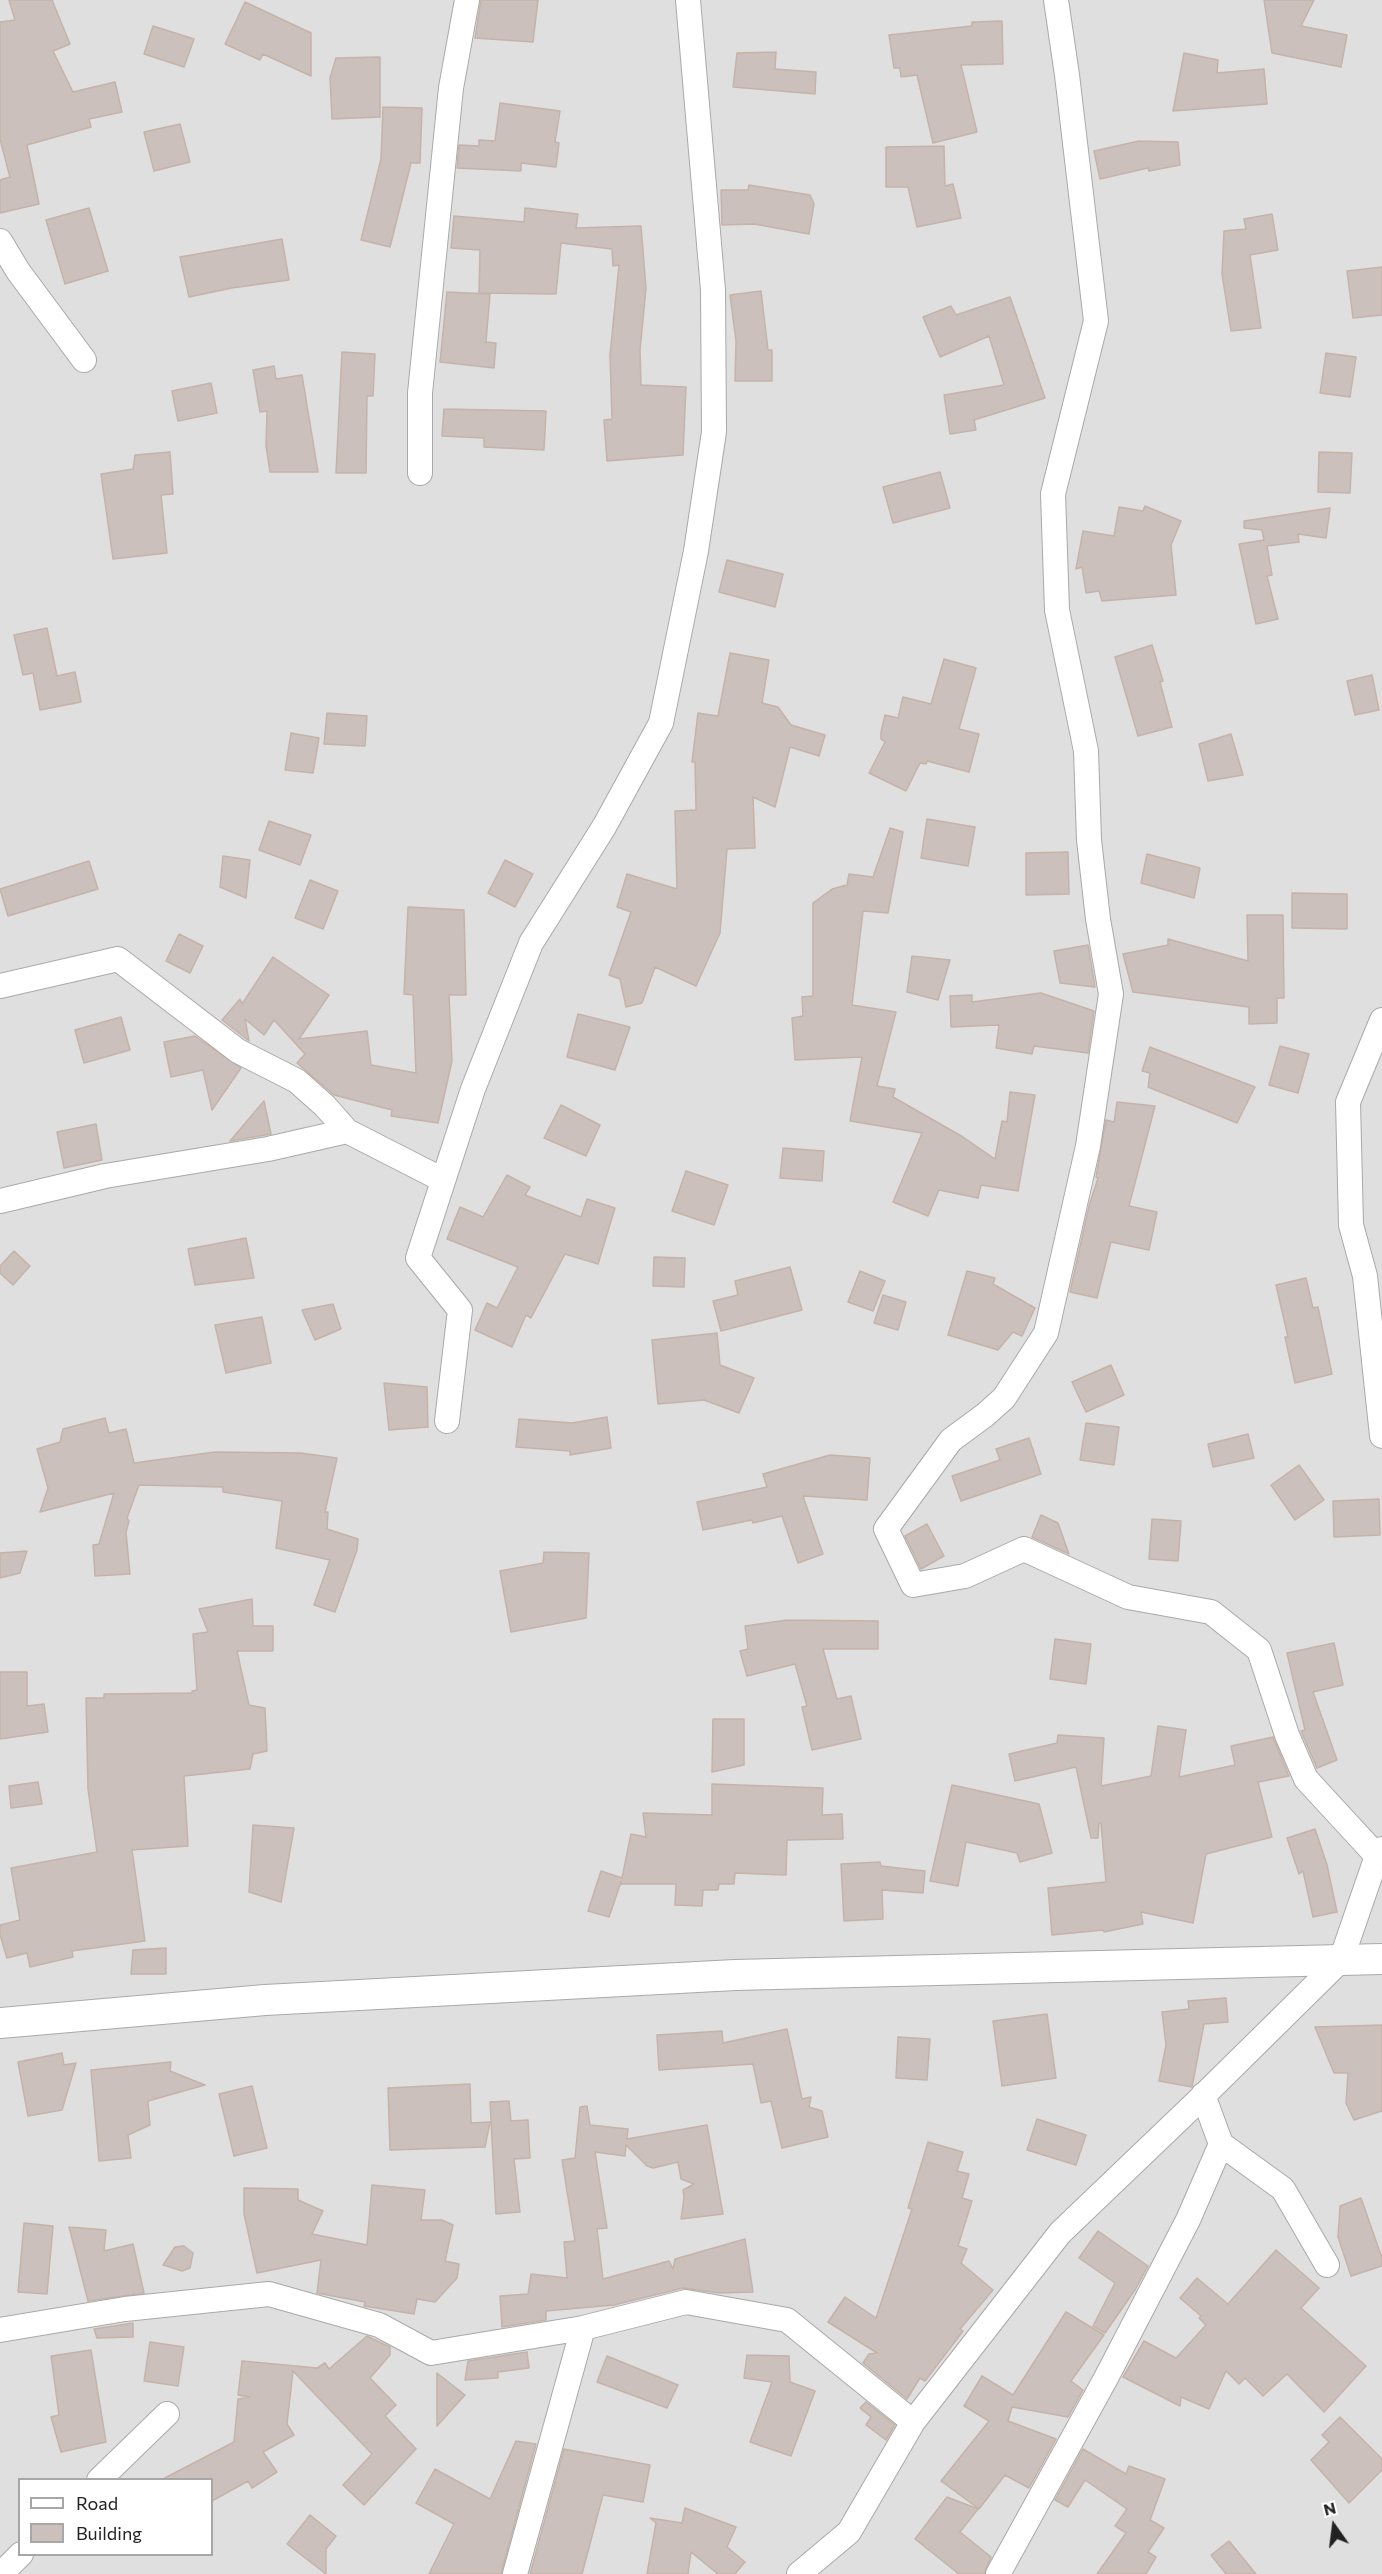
<!DOCTYPE html>
<html>
<head>
<meta charset="utf-8">
<style>
	body { margin:0 }
	#map { position:relative; width:1382px; height:2574px; overflow:hidden; background:#f2eee8; font-family:Commissioner,sans-serif }
	canvas { display:block }
	.legend { position:absolute; left:18px; top:2478px; width:195px; height:78px; box-sizing:border-box; background:#fff; border:2px solid #a7a7a7; margin:0; padding:8px 10px; list-style:none; font-size:18px; color:#222 }
	.legend li { display:flex; align-items:center; gap:12px; height:30px }
	.legend b { width:30px; border:2px solid #a7a7a7 }
	.north { position:absolute; left:1304px; top:2496px; width:60px; height:60px; -webkit-text-stroke:4px #fff; paint-order:stroke; rotate:346deg; font-size:16px; font-weight:700; line-height:24px; text-align:center; color:#222 }
	.north::after { content:''; display:block; margin:auto; width:21px; height:27px; background:#222; clip-path:polygon(50% 0,100% 100%,50% 72%,0 100%) }
</style>
</head>
<body>
<div id="map">
<canvas width="1382" height="2574"></canvas>
<ul class="legend">
<li><b style="height:8px;background:#fff"></b>Road</li>
<li><b style="height:16px;background:#cbc0bb"></b>Building</li>
</ul>
<div class="north">N</div>
</div>
<script>
const ctx = document.querySelector('canvas').getContext('2d');
ctx.lineJoin = 'round';
function paint(path, color) {
  ctx.fillStyle = color;
  ctx.fill(path, 'evenodd');
}
function toPath(rows) {
  const path = new Path2D();
  for (const r of rows) {
    path.moveTo(r[0], r[1]);
    for (let i = 2; i < r.length; i += 2) path.lineTo(r[i], r[i + 1]);
  }
  return path;
}
function stroke(path, color, width, dash) {
  ctx.strokeStyle = color;
  ctx.lineWidth = width;
  ctx.lineCap = dash ? 'butt' : 'round';
  ctx.setLineDash(dash || []);
  ctx.stroke(path);
}
const residential = toPath([
	[0,0,1382,0,1382,2574,0,2574],
	[20,2480,212,2480,212,2554,20,2554]
]);
const building = toPath([
	[9,0,52,0,70,44,53,51,73,92,115,82,122,112,89,119,91,127,27,145,39,204,0,213,0,180,10,177,0,139,0,22,15,20,9,0],
	[481,0,538,0,533,42,475,38,481,0],
	[1264,0,1314,0,1301,26,1347,35,1341,67,1272,53,1264,0],
	[245,2,311,33,311,76,263,54,260,60,225,44,245,2],
	[1002,21,1003,64,961,65,977,132,933,143,917,75,901,77,900,68,894,68,889,35,972,26,972,22,1002,21],
	[153,26,194,39,184,67,144,54,153,26],
	[776,52,775,69,816,72,815,94,733,87,737,53,776,52],
	[1184,53,1218,60,1217,73,1264,69,1267,104,1173,111,1184,53],
	[380,57,380,117,332,119,330,78,336,58,380,57],
	[500,103,560,111,555,142,559,143,556,167,521,163,521,171,457,168,459,145,479,146,479,140,495,141,500,103],
	[383,107,422,108,420,163,411,163,390,247,361,240,381,159,383,107],
	[180,124,190,162,154,171,144,132,180,124],
	[1139,141,1178,142,1180,165,1149,171,1148,168,1100,179,1094,151,1139,141],
	[944,146,945,186,953,184,961,218,917,227,908,187,886,187,886,147,944,146],
	[749,185,810,195,814,204,809,234,754,224,722,225,721,190,748,190,749,185],
	[89,208,108,271,65,284,46,220,89,208],
	[525,208,578,214,576,228,641,226,646,288,640,350,641,385,686,387,683,455,607,461,604,420,612,419,610,355,619,265,613,266,612,249,561,243,556,294,479,293,480,250,451,248,454,216,524,222,525,208],
	[1272,214,1278,250,1250,255,1261,328,1231,331,1222,274,1224,231,1246,229,1244,219,1272,214],
	[282,239,289,280,232,288,189,297,180,257,282,239],
	[1382,267,1382,315,1353,318,1347,271,1382,267],
	[761,291,768,350,772,350,772,381,735,381,736,341,730,295,761,291],
	[447,292,490,294,486,342,496,343,494,368,440,362,447,292],
	[1010,297,1045,398,974,420,976,430,950,434,944,395,1004,385,989,336,940,357,923,317,951,306,956,315,1010,297],
	[342,352,375,354,373,396,367,396,366,473,336,473,342,352],
	[1326,353,1356,357,1350,397,1320,393,1326,353],
	[274,366,276,379,302,375,318,472,270,472,266,446,267,411,260,412,253,370,274,366],
	[211,383,217,413,178,421,172,391,211,383],
	[444,409,546,411,544,450,484,447,484,438,442,436,444,409],
	[170,452,173,494,161,495,167,553,113,559,101,474,133,469,135,455,170,452],
	[1319,452,1352,453,1350,493,1318,492,1319,452],
	[940,472,950,508,893,523,883,487,940,472],
	[1145,506,1181,521,1171,545,1176,595,1102,601,1099,591,1086,593,1082,567,1076,569,1083,531,1114,536,1119,507,1143,511,1145,506],
	[1330,508,1326,538,1298,534,1299,542,1267,546,1272,575,1267,576,1278,619,1256,624,1239,544,1264,540,1262,530,1244,528,1244,521,1330,508],
	[727,560,783,574,775,607,719,592,727,560],
	[47,628,57,676,75,672,81,702,40,710,33,673,23,675,14,635,47,628],
	[1152,645,1163,681,1160,682,1172,727,1138,736,1115,657,1152,645],
	[730,653,769,660,762,703,778,707,791,725,825,735,819,756,790,747,775,807,753,797,755,848,727,849,720,933,696,986,655,967,642,1003,626,1007,620,979,609,975,631,912,617,907,627,874,677,889,675,811,696,810,695,762,692,762,698,713,718,716,730,653],
	[944,659,976,668,959,729,979,734,969,772,927,761,926,764,920,763,906,791,869,773,885,742,881,739,881,732,885,715,898,718,903,697,931,704,944,659],
	[1372,675,1379,710,1355,715,1347,681,1372,675],
	[327,713,367,716,365,746,324,744,327,713],
	[291,733,319,738,313,773,285,770,291,733],
	[1231,734,1243,775,1208,781,1199,744,1231,734],
	[927,819,975,827,968,866,921,858,927,819],
	[269,821,311,835,300,865,259,850,269,821],
	[890,828,903,832,888,913,863,911,852,1005,896,1012,877,1086,895,1089,893,1097,963,1137,995,1159,1002,1121,1007,1122,1010,1092,1035,1095,1018,1191,981,1185,978,1198,939,1190,928,1216,893,1202,922,1133,850,1121,862,1057,795,1060,792,1018,803,1016,802,997,813,996,813,903,832,889,847,885,849,874,873,877,890,828],
	[1068,852,1069,894,1026,895,1026,853,1068,852],
	[1147,854,1200,868,1194,898,1141,883,1147,854],
	[223,856,250,860,246,898,220,887,223,856],
	[505,860,533,874,515,907,488,893,505,860],
	[89,861,98,889,8,916,0,889,89,861],
	[310,880,338,891,323,929,295,918,310,880],
	[1292,893,1347,894,1347,929,1292,928,1292,893],
	[408,907,464,910,466,995,449,995,452,1061,438,1123,391,1116,392,1110,334,1095,297,1063,305,1054,274,1020,264,1035,245,1019,249,1041,222,1020,240,999,242,1004,273,957,329,995,299,1039,367,1031,371,1065,416,1073,413,995,404,994,408,907],
	[1247,915,1283,915,1284,998,1277,998,1277,1023,1249,1024,1249,1007,1133,992,1123,954,1168,945,1168,939,1248,961,1247,915],
	[179,934,203,946,190,973,166,961,179,934],
	[1088,945,1095,987,1060,983,1054,951,1088,945],
	[912,956,950,960,938,1000,907,992,912,956],
	[1041,993,1094,1011,1088,1053,1034,1046,1032,1054,996,1048,999,1025,951,1027,950,996,972,995,972,1002,1041,993],
	[578,1014,630,1027,615,1070,567,1057,578,1014],
	[121,1017,130,1050,84,1063,75,1030,121,1017],
	[195,1036,241,1068,212,1110,203,1070,171,1077,164,1042,195,1036],
	[1280,1046,1309,1054,1298,1093,1269,1085,1280,1046],
	[1150,1047,1255,1087,1237,1123,1148,1087,1150,1073,1142,1071,1150,1047],
	[264,1101,271,1134,230,1141,264,1101],
	[1117,1102,1155,1106,1129,1206,1157,1212,1149,1250,1111,1242,1097,1298,1070,1292,1089,1206,1098,1178,1096,1177,1106,1120,1114,1122,1117,1102],
	[561,1105,600,1125,586,1156,544,1138,561,1105],
	[96,1124,102,1160,64,1168,57,1132,96,1124],
	[783,1148,824,1151,822,1181,780,1178,783,1148],
	[686,1171,728,1185,714,1225,672,1211,686,1171],
	[507,1175,530,1187,525,1195,581,1217,587,1199,615,1208,598,1264,565,1254,531,1318,526,1315,512,1347,475,1330,487,1303,497,1308,518,1267,447,1239,460,1207,483,1217,507,1175],
	[246,1238,254,1278,195,1285,188,1249,246,1238],
	[14,1251,30,1266,13,1285,0,1273,0,1266,14,1251],
	[654,1257,685,1258,684,1287,653,1286,654,1257],
	[790,1267,802,1310,721,1331,713,1301,738,1295,735,1281,790,1267],
	[860,1271,885,1281,873,1311,848,1302,860,1271],
	[967,1271,995,1278,993,1284,1035,1308,1022,1336,1013,1332,998,1350,948,1335,967,1271],
	[1306,1278,1313,1308,1318,1307,1332,1374,1295,1383,1285,1337,1288,1337,1276,1285,1306,1278],
	[883,1295,906,1302,898,1330,874,1323,883,1295],
	[333,1304,341,1329,315,1340,302,1310,333,1304],
	[262,1317,271,1363,226,1373,215,1325,262,1317],
	[717,1333,720,1365,754,1378,739,1413,704,1400,658,1404,652,1340,717,1333],
	[1111,1365,1124,1395,1086,1412,1072,1382,1111,1365],
	[384,1383,427,1387,428,1427,389,1430,384,1383],
	[607,1417,611,1448,570,1455,570,1451,516,1447,519,1419,572,1423,607,1417],
	[105,1418,109,1433,126,1429,134,1463,215,1452,301,1453,337,1458,325,1512,328,1512,327,1529,358,1539,357,1550,335,1612,314,1605,330,1560,276,1548,282,1501,223,1492,223,1487,139,1485,127,1518,129,1521,126,1532,130,1574,95,1576,93,1545,99,1544,114,1493,40,1512,48,1488,37,1449,60,1442,63,1429,105,1418],
	[1086,1423,1119,1427,1114,1465,1080,1460,1086,1423],
	[1248,1434,1254,1458,1213,1467,1208,1444,1248,1434],
	[1029,1438,1041,1474,961,1501,952,1476,1000,1460,996,1449,1029,1438],
	[830,1455,870,1458,867,1500,803,1496,823,1554,798,1563,782,1516,753,1523,752,1520,703,1530,697,1502,767,1487,763,1474,830,1455],
	[1299,1465,1324,1500,1295,1520,1271,1485,1299,1465],
	[1379,1499,1380,1535,1334,1537,1333,1501,1379,1499],
	[1041,1515,1058,1523,1069,1554,1032,1537,1041,1515],
	[1152,1519,1181,1521,1178,1561,1149,1559,1152,1519],
	[927,1524,944,1556,921,1569,905,1536,927,1524],
	[27,1551,20,1573,0,1578,0,1553,27,1551],
	[544,1552,589,1553,586,1618,511,1632,500,1571,543,1563,544,1552],
	[252,1599,253,1626,273,1626,273,1651,237,1651,249,1705,265,1708,267,1751,253,1754,250,1769,184,1776,188,1846,132,1850,145,1941,72,1951,73,1957,30,1967,27,1953,7,1958,0,1935,0,1925,20,1920,11,1868,97,1852,88,1789,86,1698,104,1698,104,1694,192,1693,192,1691,197,1690,193,1634,208,1632,199,1609,252,1599],
	[787,1620,878,1621,878,1649,823,1649,837,1699,851,1696,861,1739,812,1750,802,1707,807,1706,795,1664,747,1676,740,1651,748,1649,745,1626,787,1620],
	[1055,1639,1091,1644,1086,1684,1050,1679,1055,1639],
	[1334,1643,1343,1685,1313,1692,1337,1760,1317,1768,1301,1731,1305,1730,1287,1653,1334,1643],
	[0,1672,27,1672,27,1706,44,1704,48,1732,0,1739,0,1672],
	[713,1719,744,1719,744,1765,712,1772,713,1719],
	[1158,1726,1186,1730,1179,1777,1235,1765,1231,1746,1273,1737,1289,1776,1258,1782,1272,1837,1206,1854,1193,1923,1141,1912,1143,1924,1104,1932,1103,1930,1052,1935,1048,1888,1106,1882,1101,1823,1099,1823,1098,1838,1091,1838,1076,1767,1015,1781,1009,1754,1057,1743,1058,1735,1104,1738,1101,1786,1151,1776,1158,1726],
	[38,1782,42,1804,11,1808,9,1786,38,1782],
	[712,1784,823,1788,822,1815,842,1814,843,1839,787,1840,786,1875,735,1873,734,1884,719,1884,718,1890,703,1890,702,1906,675,1905,676,1884,620,1884,621,1882,609,1917,588,1911,601,1871,622,1878,631,1834,646,1837,643,1813,712,1815,712,1784],
	[952,1785,1039,1804,1052,1853,1020,1862,1017,1853,966,1842,958,1886,930,1881,952,1785],
	[253,1825,294,1828,281,1902,249,1892,253,1825],
	[1315,1829,1327,1865,1337,1912,1313,1917,1303,1871,1299,1874,1287,1838,1315,1829],
	[880,1862,881,1866,925,1871,923,1893,882,1890,883,1919,844,1921,841,1864,880,1862],
	[166,1948,166,1974,131,1974,133,1950,166,1948],
	[1226,1998,1228,2022,1204,2024,1192,2087,1159,2081,1166,2045,1162,2012,1189,2009,1188,2001,1226,1998],
	[1047,2014,1056,2078,1002,2086,993,2021,1047,2014],
	[1382,2025,1382,2111,1354,2120,1346,2103,1348,2073,1334,2073,1315,2027,1382,2025],
	[787,2029,802,2099,811,2097,809,2107,822,2111,828,2137,782,2148,771,2101,761,2103,753,2064,659,2070,657,2035,722,2031,723,2043,787,2029],
	[898,2037,930,2039,927,2080,896,2078,898,2037],
	[62,2053,64,2065,76,2063,62,2110,28,2116,18,2062,62,2053],
	[171,2062,170,2071,205,2085,148,2101,150,2125,128,2135,131,2158,99,2161,91,2070,171,2062],
	[470,2084,471,2123,490,2122,485,2147,390,2150,388,2088,470,2084],
	[252,2086,267,2148,234,2156,219,2094,252,2086],
	[509,2101,511,2121,528,2120,530,2158,514,2159,520,2212,496,2214,490,2102,509,2101],
	[587,2106,590,2125,628,2129,627,2139,707,2125,723,2214,681,2219,684,2198,683,2190,694,2184,681,2179,678,2162,653,2168,647,2166,626,2145,625,2156,595,2152,607,2228,597,2229,603,2279,669,2261,673,2269,675,2259,745,2239,753,2292,719,2293,683,2288,614,2305,546,2311,546,2320,502,2327,500,2296,528,2294,531,2274,567,2278,564,2242,575,2241,562,2160,575,2158,580,2107,587,2106],
	[1037,2119,1086,2135,1076,2165,1027,2150,1037,2119],
	[928,2142,963,2152,957,2171,969,2174,962,2198,972,2201,958,2246,967,2249,961,2263,993,2290,960,2329,963,2331,925,2381,920,2378,907,2399,863,2363,869,2354,877,2353,828,2322,845,2297,876,2318,912,2209,908,2208,928,2142],
	[372,2185,425,2190,421,2220,442,2220,453,2225,445,2261,459,2264,457,2278,435,2302,417,2299,414,2314,364,2306,365,2302,317,2293,321,2260,257,2273,244,2214,244,2188,298,2189,298,2200,323,2211,312,2234,367,2245,372,2185],
	[1361,2198,1382,2258,1382,2266,1351,2276,1338,2237,1340,2206,1361,2198],
	[24,2223,53,2226,47,2294,18,2292,24,2223],
	[69,2227,106,2230,104,2251,133,2244,144,2293,88,2301,69,2227],
	[1098,2231,1148,2266,1135,2290,1105,2333,1093,2326,1115,2283,1079,2258,1098,2231],
	[184,2246,193,2253,190,2268,182,2271,163,2265,175,2247,184,2246],
	[1276,2250,1319,2288,1301,2308,1366,2366,1324,2412,1287,2374,1263,2396,1245,2378,1239,2384,1226,2371,1209,2409,1181,2397,1180,2406,1123,2377,1144,2341,1176,2358,1206,2325,1199,2318,1201,2316,1180,2298,1197,2278,1228,2304,1276,2250],
	[1066,2312,1104,2335,1071,2381,1083,2390,1068,2417,1012,2407,1008,2421,1056,2439,1029,2488,1005,2475,979,2509,941,2481,989,2421,964,2406,982,2376,1013,2395,1066,2312],
	[133,2323,133,2337,97,2338,94,2329,133,2323],
	[367,2336,390,2347,390,2355,370,2378,396,2405,385,2416,416,2449,364,2505,343,2485,372,2454,293,2371,287,2424,294,2435,263,2452,277,2472,252,2488,248,2481,212,2501,212,2480,161,2480,234,2442,238,2399,250,2397,238,2395,242,2361,317,2368,325,2363,329,2369,367,2336],
	[150,2342,184,2347,178,2386,144,2381,150,2342],
	[91,2350,106,2442,61,2452,51,2417,59,2415,51,2356,91,2350],
	[527,2352,529,2368,498,2372,498,2378,465,2380,468,2361,527,2352],
	[747,2355,789,2356,790,2382,815,2391,791,2456,750,2442,772,2382,744,2378,747,2355],
	[607,2356,678,2385,667,2408,597,2382,607,2356],
	[437,2373,465,2395,437,2426,437,2373],
	[866,2402,895,2425,886,2440,866,2425,871,2417,860,2408,866,2402],
	[1340,2417,1382,2459,1382,2470,1349,2503,1311,2460,1329,2442,1322,2435,1340,2417],
	[516,2441,536,2444,501,2574,429,2574,454,2524,416,2503,435,2469,490,2499,516,2441],
	[564,2449,650,2465,643,2502,603,2495,582,2574,530,2574,564,2449],
	[1083,2449,1126,2474,1129,2466,1165,2479,1150,2520,1164,2528,1148,2552,1156,2557,1146,2574,1097,2574,1126,2533,1115,2526,1127,2509,1085,2480,1068,2507,1055,2500,1083,2449],
	[947,2497,978,2509,960,2532,991,2557,984,2574,959,2574,915,2539,947,2497],
	[685,2508,736,2527,727,2547,745,2562,735,2574,718,2574,691,2552,688,2574,647,2574,656,2523,650,2518,682,2523,685,2508],
	[310,2515,336,2536,326,2549,326,2574,287,2544,310,2515],
	[1229,2541,1256,2574,1226,2574,1211,2555,1229,2541]
]);
const minor = toPath([
	[1056,0,1067,75,1096,321,1053,494,1057,610,1086,751,1089,840,1098,919,1111,994,1088,1146,1046,1333,1004,1398,985,1415,951,1440,886,1529,913,1585,965,1576,1024,1549,1128,1597,1211,1612,1259,1650,1287,1735,1306,1779,1377,1856],
	[0,241,18,271,84,360],
	[420,473,420,393,451,88,467,0],
	[0,986,118,959,238,1051,297,1081,325,1106,347,1131,443,1180],
	[1382,1020,1348,1102,1351,1225,1365,1276,1382,1436],
	[0,1201,105,1176,268,1149,347,1131],
	[447,1421,460,1310,418,1258,473,1089,531,943,604,827,661,723,696,551,714,432,713,290,688,0],
	[1221,2144,1283,2189,1327,2265],
	[0,2330,125,2309,269,2294,379,2325,431,2353,583,2328,686,2302,787,2320,913,2422],
	[99,2480,167,2414],
	[1,2574,21,2554],
	[515,2574,583,2328],
	[799,2574,849,2532,913,2422,1060,2233,1199,2100,1341,1960,1377,1856,1382,1849],
	[998,2574,1106,2378,1188,2220,1221,2144,1203,2095]
]);
const tertiary = toPath([
	[0,2023,265,2000,735,1975,1382,1959]
]);
paint(residential, '#e0dfdf');
paint(building, '#cbc0bb');
stroke(building, '#c5b3a9', 1.5);
stroke(minor, '#a9a9a9', 26);
stroke(tertiary, '#a9a9a9', 32);
stroke(minor, '#fff', 24);
stroke(tertiary, '#fff', 30);
</script>
</body>
</html>
